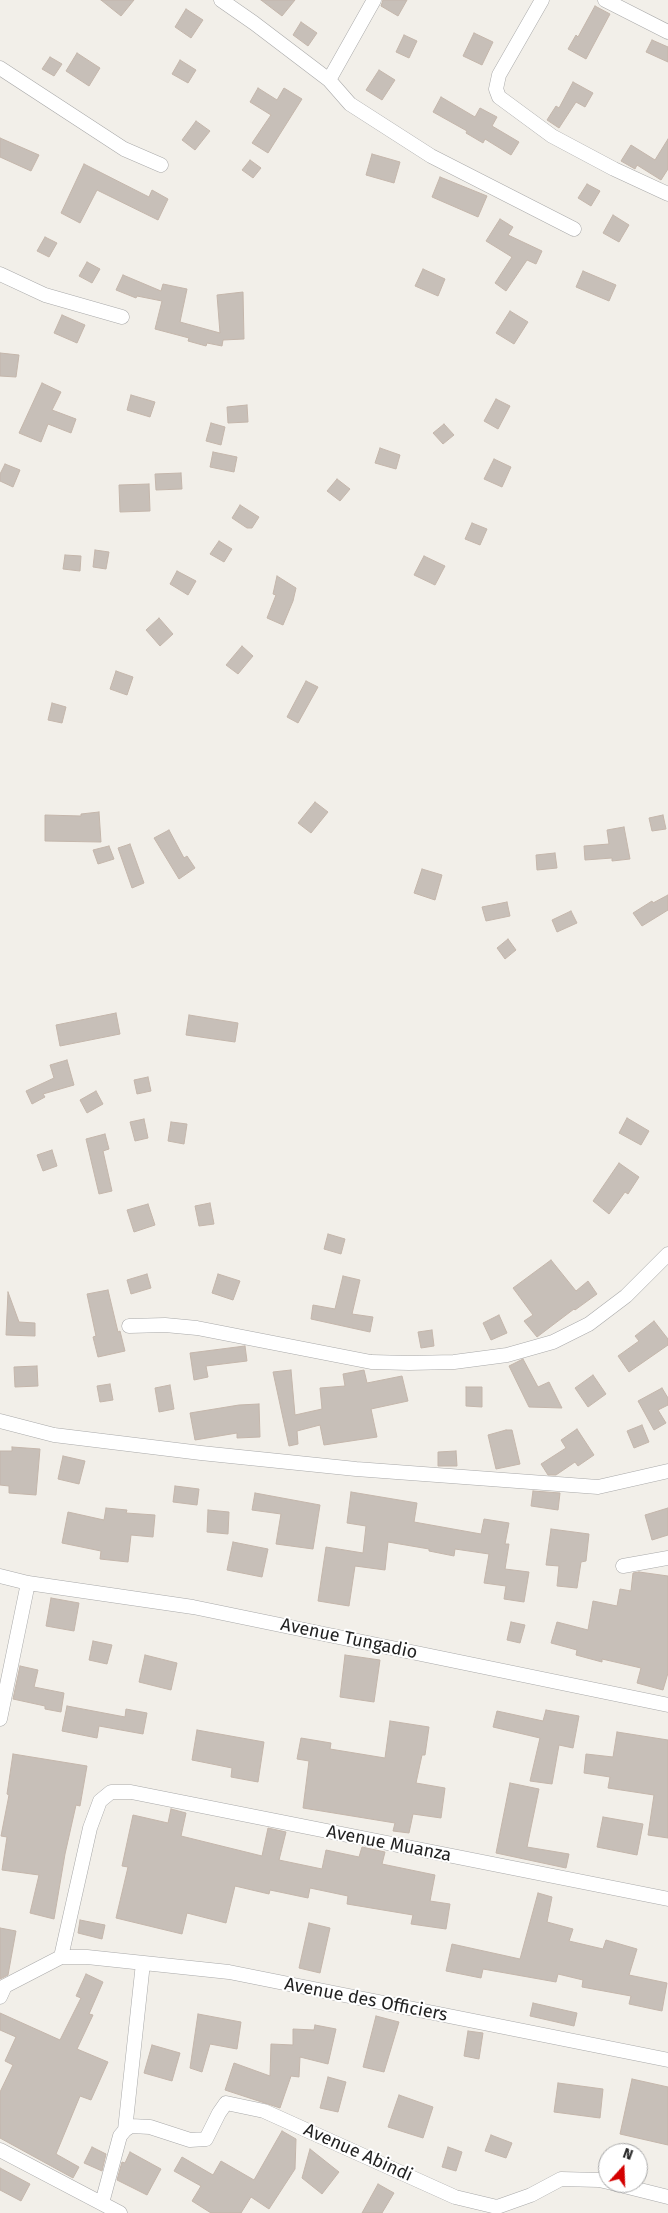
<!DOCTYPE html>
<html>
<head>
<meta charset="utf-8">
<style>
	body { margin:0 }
	#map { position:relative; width:668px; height:2213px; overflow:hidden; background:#f2efe9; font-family:"Fira Sans",sans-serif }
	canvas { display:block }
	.north { position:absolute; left:598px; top:2143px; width:50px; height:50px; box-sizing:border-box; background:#fff; border:1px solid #a7a7a7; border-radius:50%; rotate:20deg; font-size:14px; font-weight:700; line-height:20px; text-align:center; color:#222 }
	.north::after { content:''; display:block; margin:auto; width:18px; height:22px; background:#d40000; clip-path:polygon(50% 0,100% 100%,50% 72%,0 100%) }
</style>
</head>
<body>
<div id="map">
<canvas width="668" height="2213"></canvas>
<div class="north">N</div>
</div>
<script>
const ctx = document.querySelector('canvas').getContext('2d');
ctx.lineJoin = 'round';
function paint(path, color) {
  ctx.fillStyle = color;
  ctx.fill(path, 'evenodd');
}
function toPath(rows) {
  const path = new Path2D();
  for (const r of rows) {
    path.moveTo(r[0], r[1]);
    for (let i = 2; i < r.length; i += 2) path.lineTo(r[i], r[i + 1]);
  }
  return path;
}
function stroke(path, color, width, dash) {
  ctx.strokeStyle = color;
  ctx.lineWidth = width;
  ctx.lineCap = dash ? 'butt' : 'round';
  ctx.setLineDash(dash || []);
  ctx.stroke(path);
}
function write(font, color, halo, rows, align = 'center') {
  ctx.font = font + ' "Fira Sans",sans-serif';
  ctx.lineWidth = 4;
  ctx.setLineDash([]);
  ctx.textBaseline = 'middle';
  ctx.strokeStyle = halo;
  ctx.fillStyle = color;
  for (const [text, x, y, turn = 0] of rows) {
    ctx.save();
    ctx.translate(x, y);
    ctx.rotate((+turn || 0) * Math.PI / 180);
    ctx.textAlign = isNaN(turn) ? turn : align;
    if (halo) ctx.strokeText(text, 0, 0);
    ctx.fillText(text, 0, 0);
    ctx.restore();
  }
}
const building = toPath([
	[101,0,134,0,121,16,101,0],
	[261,0,295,0,282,16,261,0],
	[383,0,407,0,398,16,381,6,383,0],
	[595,6,610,14,586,59,568,49,576,35,578,37,595,6],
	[186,9,203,20,191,38,175,27,186,9],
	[301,22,317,33,308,46,293,35,301,22],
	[474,33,493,42,482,65,463,56,474,33],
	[404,35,417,41,409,58,396,52,404,35],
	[652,40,668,47,668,62,646,52,652,40],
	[77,53,100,68,89,86,66,71,77,53],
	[50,57,62,64,54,76,42,69,50,57],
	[180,60,196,70,188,83,172,74,180,60],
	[379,70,395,80,382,100,366,90,379,70],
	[573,82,593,93,585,107,576,102,559,128,547,120,556,106,559,108,573,82],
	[258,88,277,100,284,88,302,99,268,153,252,143,271,115,250,102,258,88],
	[441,97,475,117,480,108,497,117,492,126,519,142,511,155,485,139,483,143,466,133,467,131,433,112,441,97],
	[196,121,210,131,195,150,182,140,196,121],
	[0,138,39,155,31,171,0,157,0,138],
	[668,139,668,169,661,180,637,165,635,169,621,161,631,145,655,160,668,139],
	[372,154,400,162,394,183,366,175,372,154],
	[250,160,261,168,253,178,242,170,250,160],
	[84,164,149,197,152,190,168,199,158,220,97,190,80,223,61,213,84,164],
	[440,177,487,196,478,217,432,197,440,177],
	[587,184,600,191,591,206,578,198,587,184],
	[613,215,629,225,619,242,603,233,613,215],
	[500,219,513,227,508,235,542,251,536,264,527,260,506,291,495,283,512,257,486,241,500,219],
	[45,237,57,243,49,257,37,251,45,237],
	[87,262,100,269,92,283,79,276,87,262],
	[423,269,445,279,438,296,415,286,423,269],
	[583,271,616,285,609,301,576,287,583,271],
	[123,275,161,291,163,284,187,289,180,322,220,333,217,295,243,292,244,339,223,340,222,346,207,343,206,346,188,341,189,338,155,329,162,301,137,296,136,298,116,290,123,275],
	[510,311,528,322,514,344,496,333,510,311],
	[62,315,85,325,77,343,54,333,62,315],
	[0,353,19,355,16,377,0,376,0,353],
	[42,383,61,392,52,410,76,419,71,433,48,424,41,442,19,433,42,383],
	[131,395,155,402,150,417,127,410,131,395],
	[496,399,510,406,498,429,484,421,496,399],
	[247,405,248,422,228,423,227,407,247,405],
	[211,423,225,427,221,445,206,441,211,423],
	[444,424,454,435,443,444,433,433,444,424],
	[380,448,400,455,396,469,375,463,380,448],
	[213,452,237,457,234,472,210,467,213,452],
	[494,459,511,467,502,487,484,479,494,459],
	[5,464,20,470,13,487,0,481,0,474,5,464],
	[181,473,182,489,156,490,155,474,181,473],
	[337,479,350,489,340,501,327,491,337,479],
	[149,484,150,511,120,512,119,485,149,484],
	[240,505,259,517,252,528,247,528,232,518,240,505],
	[472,523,487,529,480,545,465,539,472,523],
	[219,541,232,549,224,562,210,554,219,541],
	[95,550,109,552,106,569,93,567,95,550],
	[65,555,81,556,80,571,63,569,65,555],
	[424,556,445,566,435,585,414,575,424,556],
	[177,571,196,581,188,595,170,584,177,571],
	[277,576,296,588,293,601,283,625,267,618,276,595,273,594,277,576],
	[159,618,173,634,160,646,146,630,159,618],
	[242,646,253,656,238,674,226,665,242,646],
	[116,671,133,677,127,695,110,689,116,671],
	[306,681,318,687,298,723,287,717,306,681],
	[52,703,66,707,62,723,48,720,52,703],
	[315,802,328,812,311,833,298,823,315,802],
	[99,812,101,842,45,841,45,815,81,816,81,814,99,812],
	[663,815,666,829,652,831,649,818,663,815],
	[624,827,630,859,612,861,612,858,585,860,584,846,609,844,607,830,624,827],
	[169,830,184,858,187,856,195,868,179,879,154,838,169,830],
	[130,844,144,883,132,888,118,848,130,844],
	[109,846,114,859,98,864,93,850,109,846],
	[555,853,557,868,537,870,536,855,555,853],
	[422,869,442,875,435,900,414,893,422,869],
	[668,895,668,910,642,926,633,913,652,901,653,903,668,895],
	[507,902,510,916,486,921,482,907,507,902],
	[571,911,577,923,557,932,552,920,571,911],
	[508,939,516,950,505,959,497,948,508,939],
	[116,1013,120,1034,60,1046,56,1025,116,1013],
	[189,1015,238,1023,235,1042,186,1035,189,1015],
	[67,1060,74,1085,43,1094,45,1097,32,1104,26,1091,54,1078,50,1065,67,1060],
	[148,1077,151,1091,137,1094,134,1080,148,1077],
	[96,1091,103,1104,87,1113,80,1100,96,1091],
	[627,1118,649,1131,641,1145,619,1133,627,1118],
	[144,1119,148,1138,135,1141,130,1122,144,1119],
	[171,1122,187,1124,184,1144,168,1141,171,1122],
	[105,1134,109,1149,103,1151,112,1191,99,1194,86,1139,105,1134],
	[52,1150,57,1166,43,1171,37,1155,52,1150],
	[619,1163,639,1177,628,1194,625,1192,609,1214,593,1201,619,1163],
	[210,1203,214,1224,199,1226,195,1206,210,1203],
	[148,1204,155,1225,134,1232,127,1210,148,1204],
	[328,1234,345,1239,341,1254,324,1249,328,1234],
	[551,1260,576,1291,588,1281,597,1294,575,1310,574,1309,537,1337,524,1321,533,1315,513,1288,551,1260],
	[147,1274,151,1288,131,1294,127,1280,147,1274],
	[218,1274,240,1281,233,1300,212,1293,218,1274],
	[343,1276,360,1280,352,1314,373,1317,370,1332,311,1319,313,1305,335,1309,343,1276],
	[108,1290,118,1332,120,1331,125,1351,98,1357,93,1337,96,1336,87,1294,108,1290],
	[8,1292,19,1322,35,1323,35,1336,6,1335,8,1292],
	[499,1315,507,1333,491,1340,483,1323,499,1315],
	[654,1321,668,1339,668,1345,629,1372,618,1356,639,1341,635,1336,654,1321],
	[432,1330,434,1346,421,1348,418,1332,432,1330],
	[245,1346,247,1361,206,1366,208,1377,194,1380,190,1353,245,1346],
	[523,1359,538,1387,549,1382,562,1408,529,1407,509,1366,523,1359],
	[37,1366,38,1386,15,1387,14,1367,37,1366],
	[291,1370,295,1415,322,1409,320,1388,345,1386,343,1374,364,1370,367,1383,402,1376,408,1401,371,1409,377,1437,324,1445,320,1425,297,1431,298,1444,289,1446,273,1372,291,1370],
	[593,1375,606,1394,588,1407,575,1388,593,1375],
	[110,1384,113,1400,100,1402,97,1386,110,1384],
	[170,1385,174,1409,159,1412,155,1388,170,1385],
	[466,1387,482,1387,482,1407,466,1406,466,1387],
	[662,1388,668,1398,668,1405,658,1410,666,1423,654,1430,638,1401,662,1388],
	[259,1404,260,1437,237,1438,237,1433,195,1440,190,1413,239,1405,259,1404],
	[642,1425,649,1442,634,1448,627,1431,642,1425],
	[577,1429,594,1455,578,1466,575,1462,556,1475,548,1475,541,1464,566,1448,561,1440,577,1429],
	[506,1430,512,1430,520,1464,496,1469,488,1435,506,1430],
	[12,1447,40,1449,36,1495,9,1493,9,1486,0,1485,0,1451,12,1451,12,1447],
	[456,1451,457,1466,438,1466,438,1452,456,1451],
	[63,1456,85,1461,79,1484,58,1479,63,1456],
	[175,1486,199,1489,197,1505,173,1502,175,1486],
	[533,1491,560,1493,558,1510,531,1506,533,1491],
	[351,1492,417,1503,414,1522,481,1534,484,1519,509,1523,505,1544,509,1544,505,1569,529,1572,524,1602,504,1599,506,1586,484,1583,489,1554,455,1549,454,1556,429,1551,429,1549,388,1542,385,1570,355,1566,349,1606,318,1601,326,1547,363,1553,366,1526,347,1523,351,1492],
	[255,1493,320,1505,313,1549,276,1544,281,1514,252,1510,255,1493],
	[106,1508,127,1510,126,1513,155,1515,153,1537,131,1535,128,1562,100,1559,101,1551,62,1543,68,1512,104,1520,106,1508],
	[668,1508,668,1535,652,1540,645,1515,668,1508],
	[208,1510,229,1512,228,1534,207,1532,208,1510],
	[551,1529,589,1534,586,1561,581,1562,577,1588,557,1586,559,1566,546,1565,551,1529],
	[233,1542,268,1549,262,1577,227,1570,233,1542],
	[639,1572,668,1576,668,1673,663,1690,637,1683,641,1668,602,1659,602,1662,576,1655,577,1650,551,1643,557,1622,588,1630,593,1601,617,1606,620,1589,631,1591,633,1573,639,1572],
	[51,1598,79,1603,74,1631,46,1626,51,1598],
	[511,1622,525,1625,520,1643,507,1640,511,1622],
	[93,1641,112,1645,107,1664,89,1660,93,1641],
	[145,1655,177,1663,171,1690,139,1682,145,1655],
	[345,1655,380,1660,374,1702,340,1697,345,1655],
	[20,1666,38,1670,34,1687,64,1693,61,1712,45,1709,45,1706,13,1699,20,1666],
	[67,1706,125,1717,126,1709,147,1713,143,1734,99,1726,97,1738,62,1731,67,1706],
	[546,1710,579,1716,573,1748,559,1745,552,1784,530,1781,540,1738,493,1727,497,1711,543,1721,546,1710],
	[390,1721,429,1727,425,1755,422,1755,416,1783,445,1788,441,1818,413,1814,409,1833,393,1831,395,1823,303,1808,309,1761,297,1759,301,1738,331,1743,330,1749,385,1758,390,1721],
	[197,1730,264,1742,258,1782,231,1777,232,1768,192,1760,197,1730],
	[617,1732,668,1740,668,1838,648,1835,654,1795,608,1788,610,1777,584,1773,586,1754,613,1757,617,1732],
	[13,1754,87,1766,80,1806,76,1805,65,1854,54,1919,30,1913,39,1875,2,1870,7,1837,1,1836,9,1795,7,1794,13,1754],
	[510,1783,539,1789,527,1847,569,1854,566,1868,496,1853,510,1783],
	[171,1809,186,1813,181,1836,262,1856,268,1828,286,1832,279,1860,322,1869,326,1850,359,1857,362,1847,385,1852,382,1864,435,1875,430,1901,450,1904,446,1929,411,1924,413,1915,347,1904,348,1896,310,1888,308,1898,270,1890,269,1894,235,1886,226,1923,187,1913,182,1934,116,1918,128,1867,122,1866,133,1815,168,1823,171,1809],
	[603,1817,643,1824,637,1855,597,1847,603,1817],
	[538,1893,552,1897,547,1922,573,1929,569,1941,603,1949,606,1940,637,1949,629,1975,667,1983,662,2011,629,2004,631,1996,582,1987,583,1980,558,1974,556,1982,483,1969,481,1978,446,1971,452,1944,520,1959,538,1893],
	[80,1920,105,1925,102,1939,78,1933,80,1920],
	[309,1923,330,1928,320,1973,299,1968,309,1923],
	[0,1928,16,1931,8,1975,0,1979,0,1928],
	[86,1974,103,1982,89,2014,93,2015,77,2049,108,2062,91,2100,80,2096,56,2154,79,2167,73,2178,0,2138,0,2092,13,2065,5,2061,16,2037,0,2030,0,2013,60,2040,81,1998,76,1996,86,1974],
	[533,2003,577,2013,574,2026,530,2016,533,2003],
	[198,2014,241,2022,237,2049,210,2044,202,2072,190,2068,198,2014],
	[376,2016,399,2022,384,2072,363,2067,376,2016],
	[315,2025,336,2029,328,2064,300,2057,299,2077,291,2076,280,2108,225,2090,234,2063,270,2076,271,2044,293,2045,293,2029,314,2030,315,2025],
	[468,2031,483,2033,479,2059,464,2056,468,2031],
	[152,2045,180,2053,172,2081,144,2073,152,2045],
	[328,2077,346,2082,338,2112,320,2108,328,2077],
	[632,2079,668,2087,668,2145,620,2134,632,2079],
	[558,2083,603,2089,600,2118,554,2112,558,2083],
	[399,2095,433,2107,423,2138,388,2127,399,2095],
	[282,2131,296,2139,295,2169,269,2209,251,2197,241,2213,211,2213,192,2201,201,2186,174,2171,182,2157,213,2175,221,2161,254,2180,282,2131],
	[491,2135,512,2143,506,2158,485,2151,491,2135],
	[92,2147,106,2154,102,2171,84,2163,92,2147],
	[448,2147,462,2152,456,2171,442,2167,448,2147],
	[310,2149,339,2172,322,2194,302,2178,310,2149],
	[130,2152,161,2169,147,2195,117,2180,122,2162,125,2163,130,2152],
	[0,2168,30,2184,21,2201,0,2190,0,2168],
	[378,2184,394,2193,382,2213,362,2213,378,2184]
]);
const street = toPath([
	[221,0,254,23,329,80,350,104,431,156,574,229],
	[542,0,499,75,496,89,499,97,552,136,614,169,668,194],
	[605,0,668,32],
	[0,68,124,149,161,165],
	[329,80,374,0],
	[0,274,45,295,122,317],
	[129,1326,165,1325,197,1328,371,1362,409,1363,454,1362,507,1355,553,1342,589,1324,626,1296,668,1254],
	[0,1421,54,1435,201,1453,356,1469,598,1487,668,1471],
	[623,1566,668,1558],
	[0,1576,28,1583,193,1607,668,1705],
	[0,1719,28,1583],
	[61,1957,90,1828,100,1801,111,1792,131,1792,668,1899],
	[0,1997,5,1986,61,1957,87,1957,229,1972,668,2060],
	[125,2130,131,2126,150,2127,190,2140,206,2139,219,2113,226,2103,264,2111,455,2197,497,2207,531,2195,561,2179,599,2180,608,2182],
	[0,2150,120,2213],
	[612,2183,668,2197],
	[102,2203,120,2136,125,2130,143,1963]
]);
const streetNames = [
	["Avenue Tungadio",349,1639,12],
	["Avenue Muanza",389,1844,11],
	["Avenue des Officiers",366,2000,11],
	["Avenue Abindi",358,2153,24]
];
paint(building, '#c7bfb8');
stroke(building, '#c4b6ab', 1);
stroke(street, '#a9a9a9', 15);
stroke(street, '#fff', 14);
write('18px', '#222', '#fff', streetNames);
</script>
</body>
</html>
